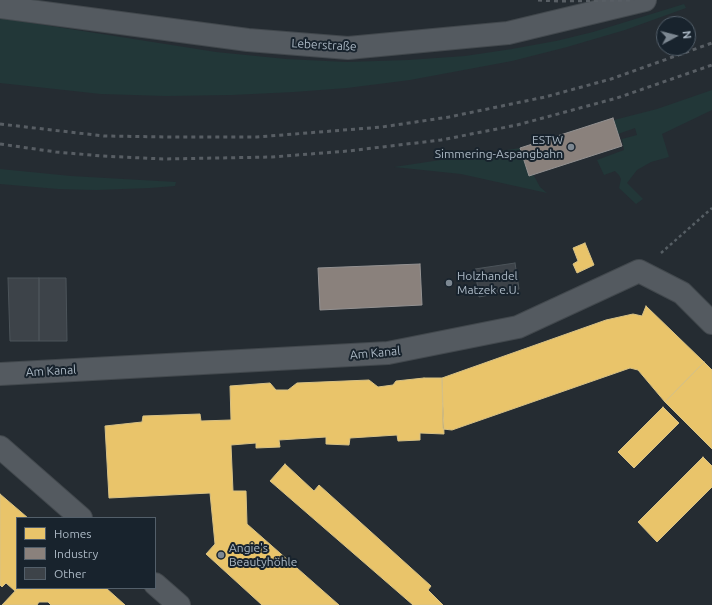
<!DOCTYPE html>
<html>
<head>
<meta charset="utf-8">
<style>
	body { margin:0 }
	#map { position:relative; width:712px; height:605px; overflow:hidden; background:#252c32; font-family:Ubuntu,sans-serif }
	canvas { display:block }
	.legend { position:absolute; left:16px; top:517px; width:140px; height:72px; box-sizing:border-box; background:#18232d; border:1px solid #535f6a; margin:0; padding:5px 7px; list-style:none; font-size:12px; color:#acb9c5 }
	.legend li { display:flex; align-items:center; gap:8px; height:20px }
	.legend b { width:20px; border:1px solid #535f6a }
	.north { position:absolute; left:656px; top:16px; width:40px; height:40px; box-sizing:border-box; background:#18232d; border:1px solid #535f6a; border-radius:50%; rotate:83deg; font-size:11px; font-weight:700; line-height:16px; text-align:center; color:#acb9c5 }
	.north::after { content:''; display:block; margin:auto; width:14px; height:18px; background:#7d8892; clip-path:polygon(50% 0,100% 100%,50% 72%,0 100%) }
</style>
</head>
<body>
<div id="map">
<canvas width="712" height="605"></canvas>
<ul class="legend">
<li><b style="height:11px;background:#e9c46a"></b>Homes</li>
<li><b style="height:11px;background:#8a817c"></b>Industry</li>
<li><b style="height:11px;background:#3d4349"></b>Other</li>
</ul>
<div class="north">N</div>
</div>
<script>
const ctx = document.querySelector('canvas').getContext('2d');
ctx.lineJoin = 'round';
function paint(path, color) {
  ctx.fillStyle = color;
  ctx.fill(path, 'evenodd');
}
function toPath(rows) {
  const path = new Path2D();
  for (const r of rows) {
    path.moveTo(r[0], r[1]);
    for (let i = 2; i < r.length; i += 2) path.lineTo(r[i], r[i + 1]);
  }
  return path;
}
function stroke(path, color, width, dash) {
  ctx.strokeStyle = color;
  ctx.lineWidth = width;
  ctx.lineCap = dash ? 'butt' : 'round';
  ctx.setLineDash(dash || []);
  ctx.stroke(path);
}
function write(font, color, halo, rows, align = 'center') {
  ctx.font = font + ' Ubuntu,sans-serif';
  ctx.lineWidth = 4;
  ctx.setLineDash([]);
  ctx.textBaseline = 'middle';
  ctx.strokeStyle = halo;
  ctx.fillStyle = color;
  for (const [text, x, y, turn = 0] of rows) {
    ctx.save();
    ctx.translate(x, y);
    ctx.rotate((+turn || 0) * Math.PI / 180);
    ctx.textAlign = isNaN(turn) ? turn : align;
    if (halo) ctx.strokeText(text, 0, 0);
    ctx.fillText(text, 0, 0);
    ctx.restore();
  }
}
const green = toPath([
	[684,4,686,8,625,30,567,47,512,61,410,80,347,88,294,92,232,95,165,96,101,94,0,83,0,18,216,52,286,59,346,62,408,60,465,56,512,49,556,41,593,32],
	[712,90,712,110,662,134,669,157,651,162,637,170,627,183,643,199,636,204,619,188,621,179,619,175,615,171,604,175,597,160,624,150,622,139,637,135,635,128,618,134,614,120,657,109],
	[520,148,529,176,533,174,540,187,547,193,461,174,394,167],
	[0,169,71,176,176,182,175,186,150,188,95,190,58,189,0,184]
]);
const homes = toPath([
	[585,243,594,265,577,273,573,264,578,261,573,248,585,243],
	[646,306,704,362,665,402,638,370,630,368,452,430,443,429,442,378,606,320,633,314,642,316,646,306],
	[704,362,712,370,712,449,665,402,704,362],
	[424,378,442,378,444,434,420,433,420,440,398,441,397,435,350,438,349,445,326,444,326,437,279,440,280,447,256,448,256,443,231,445,233,491,246,491,247,524,339,605,262,605,206,554,215,544,210,493,109,498,105,426,142,422,143,416,200,414,201,421,231,420,230,386,270,383,276,390,288,390,297,383,369,380,378,387,393,385,396,381,424,378],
	[663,407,679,423,634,468,618,452,663,407],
	[703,457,712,466,712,487,657,542,638,522,703,457],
	[285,464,314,491,319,485,431,586,428,590,443,605,413,605,270,481,285,464],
	[0,494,28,518,17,518,17,588,18,588,15,591,6,583,2,587,0,585,0,494],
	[18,588,29,588,31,590,33,588,106,588,125,605,51,605,48,602,39,602,37,605,2,605,18,588]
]);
const industry = toPath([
	[613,118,622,146,529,176,520,148,613,118],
	[420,264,422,305,320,310,318,268,420,264]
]);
const building = toPath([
	[515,263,519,289,479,297,475,269,515,263],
	[8,278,39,278,39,341,10,341,8,278],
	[39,278,66,278,67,341,39,341,39,278]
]);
const path = toPath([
	[661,253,712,208]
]);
const minor = toPath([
	[0,7,248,40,348,48,508,33,645,0],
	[0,374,388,353,518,327,639,271,682,293,712,323],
	[0,447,81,518],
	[155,584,179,605]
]);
const rail = toPath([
	[538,0,558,1,634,0],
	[0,124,104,136,168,137,257,137,382,127,449,117,545,97,611,79,712,43],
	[0,144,56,152,102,156,163,159,272,157,348,151,441,140,517,125,617,98,712,65]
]);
const markers = [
	[571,147,4,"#7d8892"],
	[449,283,4,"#7d8892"],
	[221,555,4,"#7d8892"]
];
const streetNames = [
	["Leberstraße",324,45,3],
	["Am Kanal",375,353,-5],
	["Am Kanal",51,371,-3]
];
const poiNames = [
	["ESTW",563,140,"right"],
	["Simmering-Aspangbahn",563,154,"right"],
	["Holzhandel",457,276],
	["Matzek e.U.",457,290],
	["Angie's",229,548],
	["Beautyhöhle",229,562]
];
paint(green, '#223738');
paint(homes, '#e9c46a');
stroke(homes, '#d7c185', 1);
paint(industry, '#8a817c');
stroke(industry, '#949292', 1);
paint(building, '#3d4349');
stroke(building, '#4c545a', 1);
stroke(minor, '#42484d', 24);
stroke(path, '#565e64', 2.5, [3, 3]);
stroke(minor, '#545a60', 22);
stroke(rail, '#585e64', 3, [4, 4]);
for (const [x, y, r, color] of markers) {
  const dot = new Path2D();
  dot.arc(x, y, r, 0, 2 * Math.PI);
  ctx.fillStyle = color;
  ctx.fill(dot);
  stroke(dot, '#18232d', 1.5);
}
write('12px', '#acb9c5', '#18232d', streetNames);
write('12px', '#acb9c5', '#18232d', poiNames, 'left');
</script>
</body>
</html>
